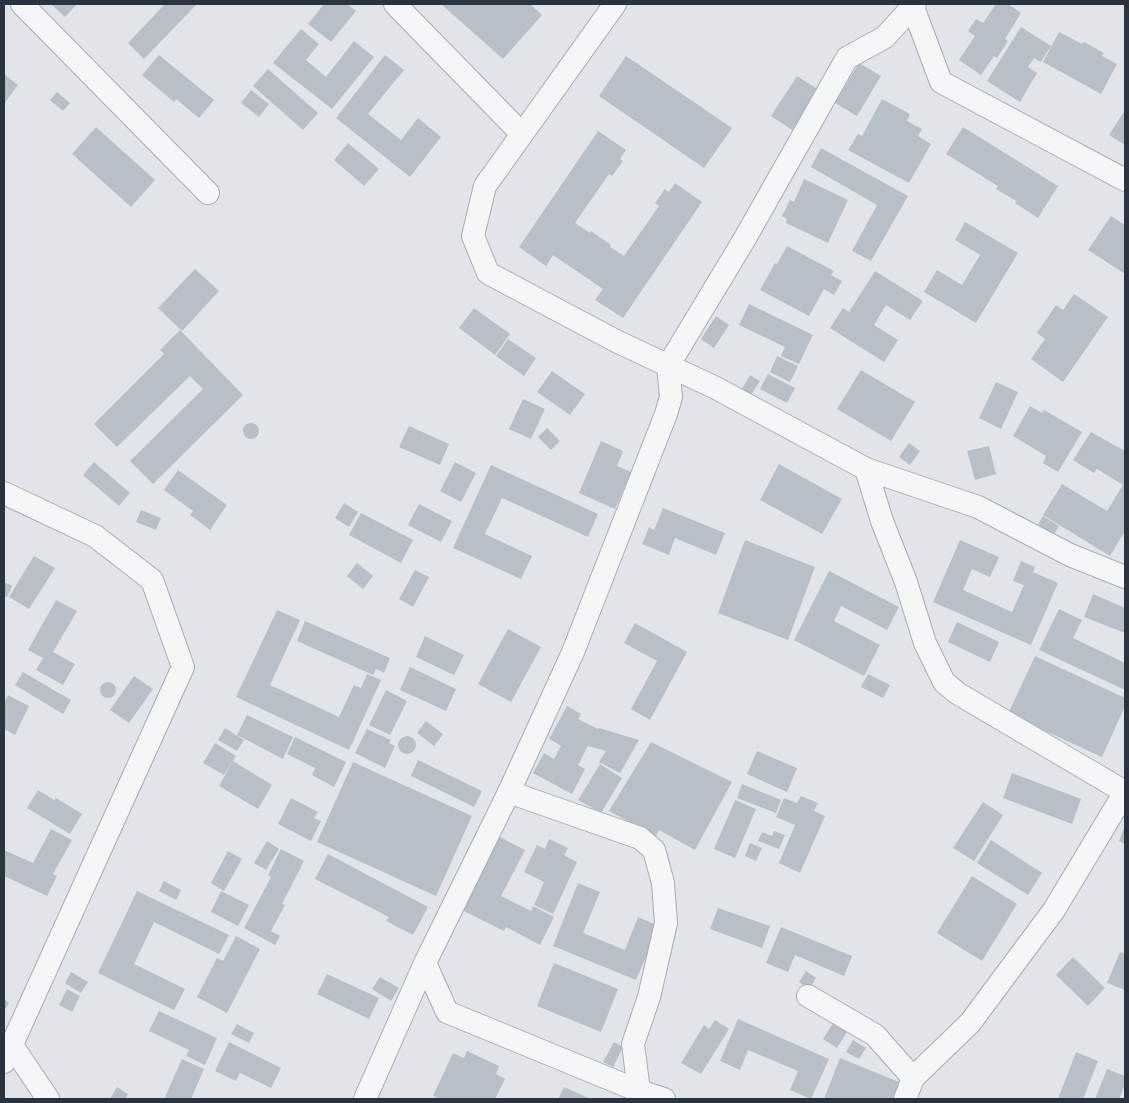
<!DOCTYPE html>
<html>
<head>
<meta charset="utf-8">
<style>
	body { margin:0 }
	#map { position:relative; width:1129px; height:1103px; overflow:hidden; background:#e1e5ea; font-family:"Public Sans",sans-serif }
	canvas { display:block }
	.frame { position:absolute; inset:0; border:5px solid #2a3441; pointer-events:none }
</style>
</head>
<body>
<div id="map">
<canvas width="1129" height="1103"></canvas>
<div class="frame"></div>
</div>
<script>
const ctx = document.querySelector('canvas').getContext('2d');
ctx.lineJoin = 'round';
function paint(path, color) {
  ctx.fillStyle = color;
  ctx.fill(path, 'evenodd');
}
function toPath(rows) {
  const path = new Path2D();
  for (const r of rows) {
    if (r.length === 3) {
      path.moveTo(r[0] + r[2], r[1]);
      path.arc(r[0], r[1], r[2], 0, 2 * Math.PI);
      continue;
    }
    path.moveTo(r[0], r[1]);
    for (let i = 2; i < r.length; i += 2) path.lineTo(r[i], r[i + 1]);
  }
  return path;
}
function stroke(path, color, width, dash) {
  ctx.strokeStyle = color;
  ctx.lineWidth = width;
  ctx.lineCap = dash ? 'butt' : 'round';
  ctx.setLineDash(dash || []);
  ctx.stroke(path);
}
const building = toPath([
	[51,4,77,4,65,17],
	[165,4,197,4,144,59,128,43],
	[324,4,347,4,356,11,331,42,308,24],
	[441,4,530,4,542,15,503,59],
	[996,4,1008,4,1021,13,1005,39,1008,41,997,58,994,56,981,75,959,60,975,36,968,31,976,19,983,23],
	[1021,27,1051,46,1041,62,1034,58,1028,67,1037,73,1020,102,987,81],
	[301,29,319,44,306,60,326,77,354,41,374,57,332,109,273,63],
	[1059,32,1082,44,1084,42,1104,53,1102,56,1117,64,1101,94,1043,62],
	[159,55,214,100,199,118,176,99,174,102,142,75],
	[385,55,404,70,368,114,401,140,418,118,441,137,410,177,336,118],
	[626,56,732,128,704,168,599,96],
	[859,63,881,76,857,116,835,103],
	[268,69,318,113,303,130,253,86],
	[4,74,18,85,4,104],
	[797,76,819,90,792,130,771,116],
	[251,90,269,104,259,117,241,103],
	[57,92,70,103,63,111,50,100],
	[882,99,910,114,907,121,922,129,918,136,931,144,909,183,848,150,858,134,862,136],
	[1125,110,1125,145,1109,135],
	[96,127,155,180,131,207,72,154],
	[963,127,1058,186,1038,218,1015,203,1016,201,996,189,998,186,946,154],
	[598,131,626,150,620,159,623,161,612,176,609,174,575,223,590,233,591,231,611,245,610,247,624,256,659,206,655,203,665,189,669,192,675,183,702,202,623,318,595,300,603,289,553,255,546,266,519,247],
	[348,143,379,169,364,186,334,160],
	[821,148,908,196,871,261,852,251,877,205,811,167],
	[804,179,848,200,828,243,786,223,787,219,782,216,790,200,794,202],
	[1111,216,1125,225,1125,274,1088,250],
	[965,222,1018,253,976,323,924,292,937,270,962,285,980,255,955,240],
	[787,246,834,271,831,275,842,281,834,295,824,289,809,316,760,290,775,263,777,264],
	[195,269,219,291,182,331,158,308],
	[875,271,923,301,910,320,886,305,874,325,898,340,884,362,830,328,843,308,849,312],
	[1074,294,1108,317,1063,382,1031,359,1045,339,1037,333,1056,305,1063,310],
	[749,304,813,335,799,364,781,356,785,347,739,325],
	[474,308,510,334,495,355,459,328],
	[716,316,729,325,714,348,701,339],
	[180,330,243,395,153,484,130,461,203,389,190,376,117,447,94,424,164,354,160,350],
	[508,339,536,358,524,376,496,356],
	[777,356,798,366,790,382,770,372],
	[861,370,915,402,891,441,837,409],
	[552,371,585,394,570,415,537,392],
	[768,374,795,388,787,403,760,389],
	[750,375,760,381,751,395,742,389],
	[996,382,1018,392,1001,429,979,418],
	[523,399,545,409,531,439,509,429],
	[1030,406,1042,413,1044,410,1082,432,1058,472,1043,463,1046,456,1013,436],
	[251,431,8],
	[409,426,449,444,440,465,399,447],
	[547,428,560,441,551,450,538,437],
	[1091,432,1125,451,1125,531,1110,556,1043,515,1062,484,1107,511,1123,485,1097,469,1094,473,1073,460],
	[601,441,623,451,617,466,631,472,615,509,579,493],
	[909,443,920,451,910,465,899,457],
	[989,446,996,474,975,480,967,451],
	[94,462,130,493,119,506,83,475],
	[455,462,476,473,461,502,440,491],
	[779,464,842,499,822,534,760,500],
	[491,465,598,514,588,537,502,498,485,534,532,556,521,579,453,548],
	[178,470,227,505,210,530,190,515,193,511,164,490],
	[344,503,358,512,349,527,335,518],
	[419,504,452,521,441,542,408,525],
	[663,508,725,533,716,555,675,538,669,555,642,544,649,527,654,530],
	[141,510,161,518,156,530,136,522],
	[361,513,413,540,401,563,349,535],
	[1043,516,1059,526,1052,538,1036,528],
	[745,540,815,567,788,640,718,613],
	[960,540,999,557,990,577,972,569,963,590,1012,612,1024,585,1013,581,1021,561,1035,567,1033,572,1058,583,1031,645,933,602],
	[34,556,55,568,29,609,9,597],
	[357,563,373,576,363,589,347,576],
	[415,570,429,577,413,607,399,599],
	[829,571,899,607,887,630,841,606,834,621,880,645,864,676,794,640],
	[4,582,12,586,7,597,4,596],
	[1093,594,1125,608,1125,633,1084,617],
	[56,600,77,611,53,652,75,664,63,685,36,670,43,658,28,650],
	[1059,609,1082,620,1073,638,1125,663,1125,690,1039,650],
	[277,610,300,620,270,685,339,717,354,685,361,688,367,674,381,680,349,750,236,697],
	[305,621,390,658,384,673,376,669,373,675,297,641],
	[957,622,999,642,990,662,948,642],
	[635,623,687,652,650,720,631,709,657,661,624,643],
	[508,629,541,647,511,702,478,684],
	[425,636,464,655,454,675,416,657],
	[1035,656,1125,698,1125,706,1102,757,1008,714],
	[410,667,456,689,446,711,400,690],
	[23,672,71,700,63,714,15,685],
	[868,674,890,685,883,698,861,687],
	[134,676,153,689,129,723,110,710],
	[108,690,8],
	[386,690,407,701,390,735,369,725],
	[8,695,29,706,15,735,4,729,4,703],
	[567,706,581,714,578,719,598,729,599,728,639,740,620,773,599,762,606,751,588,746,578,765,585,769,572,794,533,773,544,753,554,759,561,746,549,739],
	[247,715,293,737,283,759,237,735],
	[426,721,443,734,434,746,417,733],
	[225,728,244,740,237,751,218,740],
	[367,729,391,740,389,743,395,746,385,768,355,753],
	[407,745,9],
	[295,737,346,762,334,787,312,775,315,768,287,754],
	[651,742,732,782,695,850,659,830,656,836,609,811],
	[215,743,236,756,224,775,203,763],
	[757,751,797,768,787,792,747,774],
	[418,760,482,791,474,807,411,776],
	[233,761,272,785,258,809,219,786],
	[353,762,472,816,436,896,317,842],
	[600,764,622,778,601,813,578,800],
	[1012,773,1081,799,1072,824,1003,798],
	[742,784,781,800,776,813,737,798],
	[38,790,54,800,56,798,82,814,70,834,27,808],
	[801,796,818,803,814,811,825,816,800,873,779,863,795,825,776,817,784,798,797,803],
	[291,798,318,812,314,818,321,821,311,841,278,824],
	[735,800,756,809,735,858,714,849],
	[983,802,1003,815,974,861,953,848],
	[1125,825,1125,844,1119,841],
	[51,829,72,840,53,874,57,876,47,896,4,876,4,850,33,863],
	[774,831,785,835,779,849,758,841,762,832,772,836],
	[498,836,525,850,501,896,531,911,533,906,554,917,540,945,506,927,504,931,460,909],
	[549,839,568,848,564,855,577,862,553,914,534,905,544,882,524,872,537,845,545,849],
	[991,840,1042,873,1028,895,977,863],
	[267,841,279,849,266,870,254,863],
	[750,843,762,848,756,861,745,856],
	[281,849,304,861,282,904,285,905,271,931,280,936,275,945,244,928,271,877,268,875],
	[228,851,242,859,224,891,211,883],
	[328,854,428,907,413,935,386,921,389,917,315,879],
	[972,876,1017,904,982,961,937,933],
	[164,881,181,890,176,900,159,891],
	[578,883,600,892,583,933,625,950,638,917,659,926,636,980,553,946],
	[137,891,229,935,219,954,154,922,134,964,185,989,174,1010,98,973],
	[221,891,249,905,238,926,211,912],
	[718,908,770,926,762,948,710,929],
	[781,927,852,956,844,976,795,955,788,972,766,963],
	[236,936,260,949,227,1013,197,997,217,958,223,961],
	[1120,952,1125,954,1125,990,1107,983],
	[1073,957,1105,988,1088,1006,1056,975],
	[554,963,618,989,601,1032,537,1006],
	[806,971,816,978,809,989,799,982],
	[71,972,88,982,81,993,65,983],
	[327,974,379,998,369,1019,317,994],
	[380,977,399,988,391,1001,372,989],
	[67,989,80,996,72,1012,59,1005],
	[4,999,9,1003,4,1011],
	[159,1011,217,1038,205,1065,186,1056,189,1050,149,1031],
	[738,1019,829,1059,811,1099,790,1090,798,1071,748,1050,740,1070,720,1061],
	[715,1020,729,1029,701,1074,681,1063,704,1025,709,1029],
	[833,1023,847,1032,837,1048,823,1039],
	[237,1024,254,1033,249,1043,231,1034],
	[853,1040,866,1048,859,1059,846,1052],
	[229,1042,281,1068,271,1088,240,1073,236,1081,215,1071],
	[614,1042,623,1047,613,1067,603,1062],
	[467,1051,499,1066,496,1074,505,1079,495,1099,440,1099,433,1096,453,1053,464,1058],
	[1076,1052,1098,1061,1083,1099,1058,1099],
	[840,1058,899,1082,896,1091,900,1093,898,1099,824,1099],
	[182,1059,204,1069,191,1099,170,1099,165,1097],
	[1107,1069,1125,1076,1125,1084,1119,1099,1095,1099],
	[117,1087,128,1094,125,1099,110,1099],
	[564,1087,591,1099,558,1099]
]);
const minor = toPath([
	[22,4,208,193],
	[395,4,522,134],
	[615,4,485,186,473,236,488,273,616,341,716,388,866,469,978,507,1070,555,1125,577],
	[913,7,941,82,1125,180],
	[866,469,882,521,906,582,925,643,944,682,957,693,1125,792],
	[4,493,95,536,152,580,183,667,4,1062],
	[509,792,640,838,654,850,663,883,666,923,649,997,633,1044,639,1091],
	[425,963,509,792,573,652,666,414,671,397,668,366,744,240,847,58,885,37,915,4],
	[808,996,875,1035,913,1078],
	[11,1044,48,1099],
	[365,1099,425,963,447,1012,639,1091,664,1099],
	[905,1099,913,1078,970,1023,1054,910,1125,792]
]);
paint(building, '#b9bfc6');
stroke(minor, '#a6acb4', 24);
stroke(minor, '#f4f6f8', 22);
</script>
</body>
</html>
